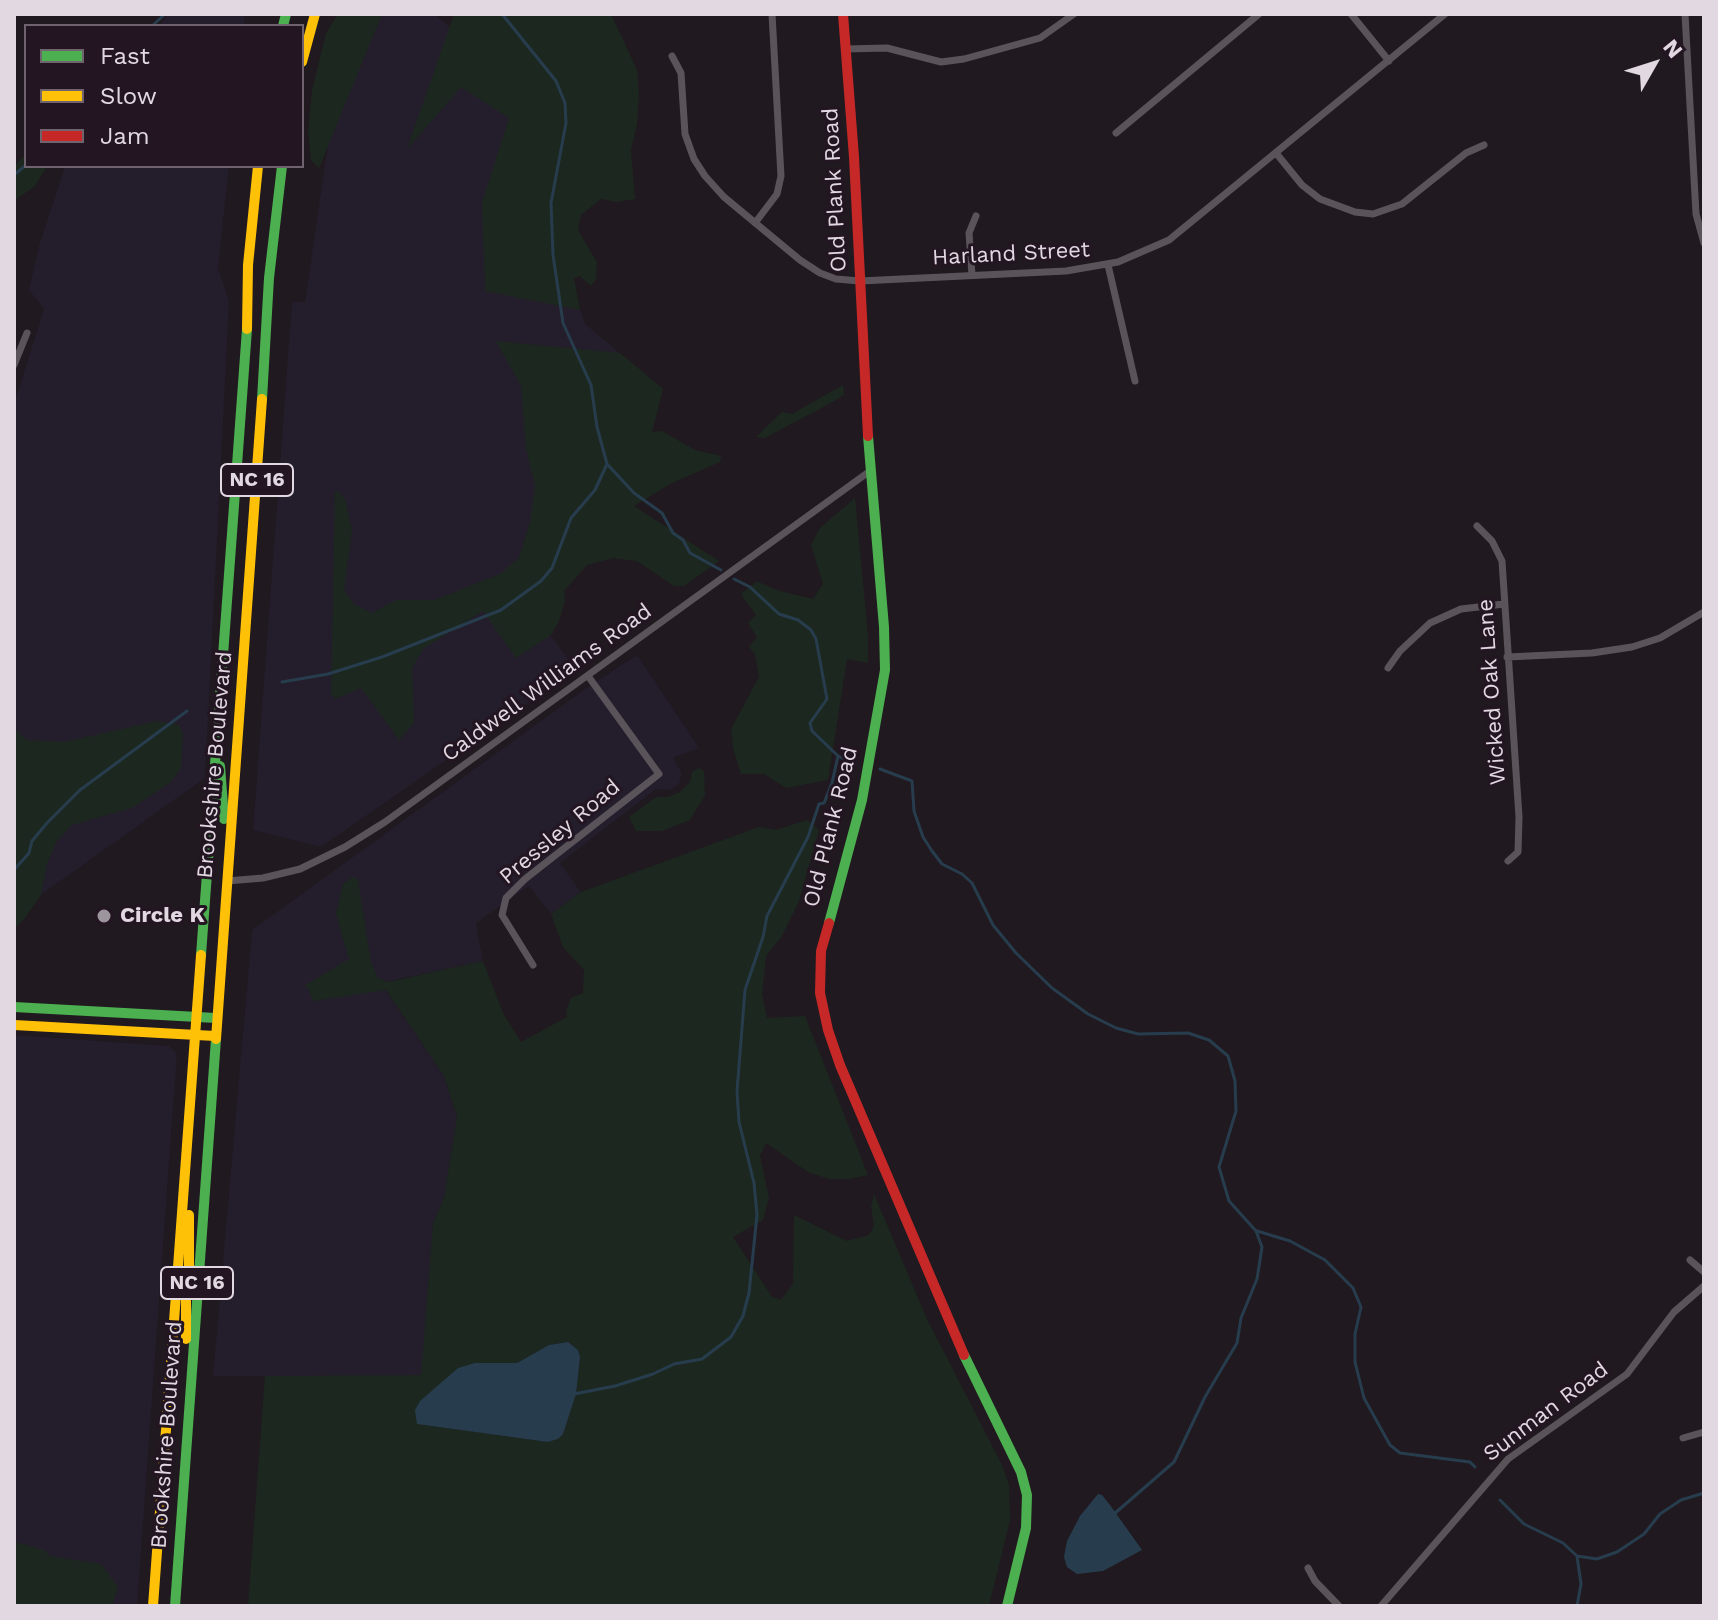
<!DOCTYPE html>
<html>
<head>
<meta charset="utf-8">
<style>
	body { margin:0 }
	#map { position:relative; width:1718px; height:1620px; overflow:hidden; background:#20191f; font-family:"Work Sans",sans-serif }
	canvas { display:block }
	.frame { position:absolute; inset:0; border:16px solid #e1d8e1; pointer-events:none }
	.legend { position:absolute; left:24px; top:24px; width:280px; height:144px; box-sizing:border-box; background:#231622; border:2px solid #6f646e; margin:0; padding:10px 14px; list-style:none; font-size:24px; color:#e1d8e1 }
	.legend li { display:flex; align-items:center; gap:16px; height:40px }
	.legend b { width:40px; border:2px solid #6f646e }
	.north { position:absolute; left:1614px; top:24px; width:80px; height:80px; -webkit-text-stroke:6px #231622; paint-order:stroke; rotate:51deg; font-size:22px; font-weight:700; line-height:32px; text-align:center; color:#e1d8e1 }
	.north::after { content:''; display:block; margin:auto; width:28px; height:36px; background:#e1d8e1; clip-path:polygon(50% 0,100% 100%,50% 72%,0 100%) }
</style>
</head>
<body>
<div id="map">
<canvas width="1718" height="1620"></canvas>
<div class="frame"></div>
<ul class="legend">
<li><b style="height:10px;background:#4caf50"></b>Fast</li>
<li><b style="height:10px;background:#ffc107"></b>Slow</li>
<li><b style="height:10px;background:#c62828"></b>Jam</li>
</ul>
<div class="north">N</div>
</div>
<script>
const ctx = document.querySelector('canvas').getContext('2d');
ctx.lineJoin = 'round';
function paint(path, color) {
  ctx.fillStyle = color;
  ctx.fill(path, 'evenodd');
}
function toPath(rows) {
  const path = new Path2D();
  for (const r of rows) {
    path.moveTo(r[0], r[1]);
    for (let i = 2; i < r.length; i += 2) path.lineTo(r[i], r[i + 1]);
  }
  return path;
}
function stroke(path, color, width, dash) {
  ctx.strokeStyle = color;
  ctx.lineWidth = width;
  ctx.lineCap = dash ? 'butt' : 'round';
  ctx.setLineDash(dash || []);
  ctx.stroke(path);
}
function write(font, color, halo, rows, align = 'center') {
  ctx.font = font + ' "Work Sans",sans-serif';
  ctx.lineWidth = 6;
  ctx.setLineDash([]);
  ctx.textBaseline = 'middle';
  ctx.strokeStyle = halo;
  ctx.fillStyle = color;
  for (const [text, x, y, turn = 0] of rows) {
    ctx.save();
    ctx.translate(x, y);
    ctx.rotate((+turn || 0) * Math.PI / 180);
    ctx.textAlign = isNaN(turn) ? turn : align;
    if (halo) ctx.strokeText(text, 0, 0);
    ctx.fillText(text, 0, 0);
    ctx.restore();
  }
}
const industrial = toPath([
	[168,14,245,14,244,26,159,26],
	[358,14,434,14,559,117,526,147,585,324,663,389,650,439,534,612,576,670,321,847,253,830,292,302,305,302,327,151,330,106],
	[65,166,229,166,218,268,229,301,205,778,14,914,14,404,44,309,29,290,39,246],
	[637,655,699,748,673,758,682,773,679,784,670,790,656,789,560,863,581,892,551,914,529,886,476,923,483,961,381,983,444,1076,457,1117,444,1197,433,1224,422,1376,213,1376,252,930,585,689],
	[14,1035,169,1046,177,1053,137,1606,14,1606]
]);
const green = toPath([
	[338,14,382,14,319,168,311,160,308,131,312,91,326,33],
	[454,14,611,14,637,70,639,94,637,124,631,150,635,199,617,202,601,199,581,215,578,230,597,262,596,279,591,286,580,276,574,278,580,310,485,291,482,203,509,118,461,87,407,149],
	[26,154,26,166,47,166,35,186,14,201,14,166],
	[496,341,620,353,663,389,652,432,662,431,695,450,721,456,720,462,672,483,634,506,719,561,684,586,674,586,637,561,613,558,587,565,564,591,565,601,559,621,551,635,516,658,483,611,423,649,412,668,414,723,399,740,361,688,335,699,331,693,335,492,338,491,345,499,352,531,344,590,354,604,372,613,396,600,435,600,500,574,519,558,530,522,535,486,526,448,521,386],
	[843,385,844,395,829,404,765,438,756,437,782,412,792,414],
	[855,498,868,635,868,663,847,659,828,780,786,788,764,774,741,774,733,748,731,729,759,677,755,654,749,647,757,637,748,623,756,615,741,594,757,581,776,590,813,599,823,584,811,545,820,528],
	[157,721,179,725,183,734,181,768,171,782,132,808,72,825,57,841,47,864,41,895,25,918,14,929,14,729,27,740,65,742],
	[699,768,704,771,705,795,690,820,662,831,636,831,629,817,656,797,668,797,680,792,690,782,692,772],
	[807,820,819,830,799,901,782,936,766,956,762,994,767,1018,805,1016,868,1175,849,1179,829,1179,808,1172,766,1143,760,1156,769,1198,763,1220,733,1237,772,1297,781,1300,793,1284,794,1215,847,1241,869,1235,874,1226,871,1207,874,1194,927,1319,1002,1465,1009,1485,1010,1520,989,1606,248,1606,265,1376,421,1375,433,1224,444,1197,457,1117,444,1076,386,990,313,1001,308,988,304,986,349,959,336,914,343,884,353,877,358,880,371,963,378,978,388,982,483,961,503,1013,521,1042,567,1017,566,1010,571,998,583,993,584,970,563,947,551,914,581,892,759,827,776,830],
	[568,1342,578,1350,580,1357,576,1394,563,1434,558,1439,548,1442,417,1424,420,1401,458,1368,517,1363,549,1345],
	[14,1542,45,1550,49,1556,101,1564,118,1587,112,1606,14,1606]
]);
const water = toPath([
	[568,1342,578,1350,580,1357,576,1394,563,1434,558,1439,548,1442,417,1424,415,1410,420,1401,458,1368,475,1363,517,1363,549,1345],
	[1098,1494,1102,1495,1110,1505,1142,1550,1103,1571,1077,1574,1067,1567,1064,1557,1067,1541,1080,1516]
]);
const stream = toPath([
	[502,14,556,81,565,103,566,123,551,203,553,255,563,323,591,385,597,427,607,464,634,493,662,513,673,533,683,540,690,553,721,570],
	[152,26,165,14],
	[14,175,26,165],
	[734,579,750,587,779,614,798,620,811,630,816,639,827,699,810,723,812,731,838,756,855,764],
	[282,682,328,674,382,657,501,610,541,581,552,568,571,518,595,490,607,464],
	[880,769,912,781,914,811,923,837,932,851,942,864,962,874,972,883,993,925,1016,953,1052,988,1088,1014,1116,1028,1138,1034,1188,1033,1209,1040,1228,1056,1235,1081,1236,1111,1219,1167,1229,1201,1256,1231,1262,1247,1257,1279,1241,1318,1237,1343,1205,1397,1174,1462,1114,1514],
	[14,870,29,853,32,841,47,823,80,790,187,711],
	[1257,1231,1290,1241,1325,1260,1353,1288,1361,1307,1355,1334,1355,1362,1364,1398,1390,1445,1400,1453,1470,1462,1475,1467],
	[574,1394,615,1386,653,1374,674,1364,702,1359,731,1337,743,1316,749,1293,757,1215,754,1183,739,1122,737,1091,745,990,763,937,767,916,808,837,819,804,824,803,832,783,838,756],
	[1500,1500,1524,1524,1563,1543,1577,1556,1581,1584,1577,1606],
	[1577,1556,1597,1559,1617,1552,1644,1534,1660,1514,1681,1500,1704,1493]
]);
const street = toPath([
	[1351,14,1389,61],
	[1685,14,1696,214,1704,243],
	[845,49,887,48,941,62,964,59,1040,38,1074,14],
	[672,56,681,73,685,134,694,159,705,176,724,197,800,260,820,273,836,279,860,281,1066,271,1118,262,1169,240,1445,14],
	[1116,133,1259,14],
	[1276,153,1302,185,1320,199,1355,212,1373,214,1402,204,1466,153,1484,145],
	[755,223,777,194,781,176,772,14],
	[1108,265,1135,381],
	[972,275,969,233,976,216],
	[14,365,27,333],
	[1477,526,1492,541,1502,561,1519,817,1518,852,1508,861],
	[1507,657,1592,653,1632,647,1660,638,1704,612],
	[1388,668,1400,651,1430,623,1461,609,1504,604],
	[227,881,263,878,300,869,345,847,385,822,870,471],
	[533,965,502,915,506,898,525,879,659,774,588,676],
	[1690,1260,1704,1272],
	[1683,1438,1704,1432],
	[1308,1568,1315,1581,1339,1606],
	[1381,1606,1508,1459,1627,1374,1674,1312,1704,1286]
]);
const fast = toPath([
	[283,26,286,14],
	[262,399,269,278,282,166],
	[220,766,224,819],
	[829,923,862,800,885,670,884,627,868,436],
	[201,955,247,329],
	[14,1007,216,1018],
	[964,1355,1021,1472,1027,1495,1026,1528,1007,1606],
	[175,1606,216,1039]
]);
const slow = toPath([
	[302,62,315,14],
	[247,329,248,265,258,166],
	[14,1025,215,1036],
	[216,1039,262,399],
	[189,1215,189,1267,198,1277],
	[177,1275,186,1284,186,1339],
	[153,1606,201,955]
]);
const jam = toPath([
	[843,14,854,157,868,436],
	[829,923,821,951,820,993,828,1030,840,1065,964,1355]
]);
const markers = [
	[104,916,8,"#9d959d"]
];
const shields = [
	[257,480,72],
	[197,1283,72]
];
const shieldNames = [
	["NC 16",257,480],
	["NC 16",197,1283]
];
const streetNames = [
	["Old Plank Road",835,190,-93],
	["Harland Street",1011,254,-3],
	["Caldwell Williams Road",547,683,-36],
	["Wicked Oak Lane",1492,692,-94],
	["Brookshire Boulevard",215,765,-85],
	["Old Plank Road",831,827,-76],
	["Pressley Road",560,832,-40],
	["Sunman Road",1546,1412,-37],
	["Brookshire Boulevard",167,1435,-86]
];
const poiNames = [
	["Circle K",120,916]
];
paint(industrial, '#241d2b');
paint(green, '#1c281f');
paint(water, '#273d4e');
stroke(stream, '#273d4e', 3);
stroke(street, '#5a545a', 7);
stroke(fast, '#4caf50', 10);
stroke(slow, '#ffc107', 10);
stroke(jam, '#c62828', 10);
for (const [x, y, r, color] of markers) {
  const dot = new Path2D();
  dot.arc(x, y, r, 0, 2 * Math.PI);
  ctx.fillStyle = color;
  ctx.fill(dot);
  stroke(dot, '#231622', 3);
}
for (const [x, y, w] of shields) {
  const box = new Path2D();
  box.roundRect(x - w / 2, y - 16, w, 32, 6);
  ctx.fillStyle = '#231622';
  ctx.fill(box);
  stroke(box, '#e1d8e1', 2);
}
write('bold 20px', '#e1d8e1', null, shieldNames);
write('22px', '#e1d8e1', '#231622', streetNames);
write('bold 22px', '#e1d8e1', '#231622', poiNames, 'left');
</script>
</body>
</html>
